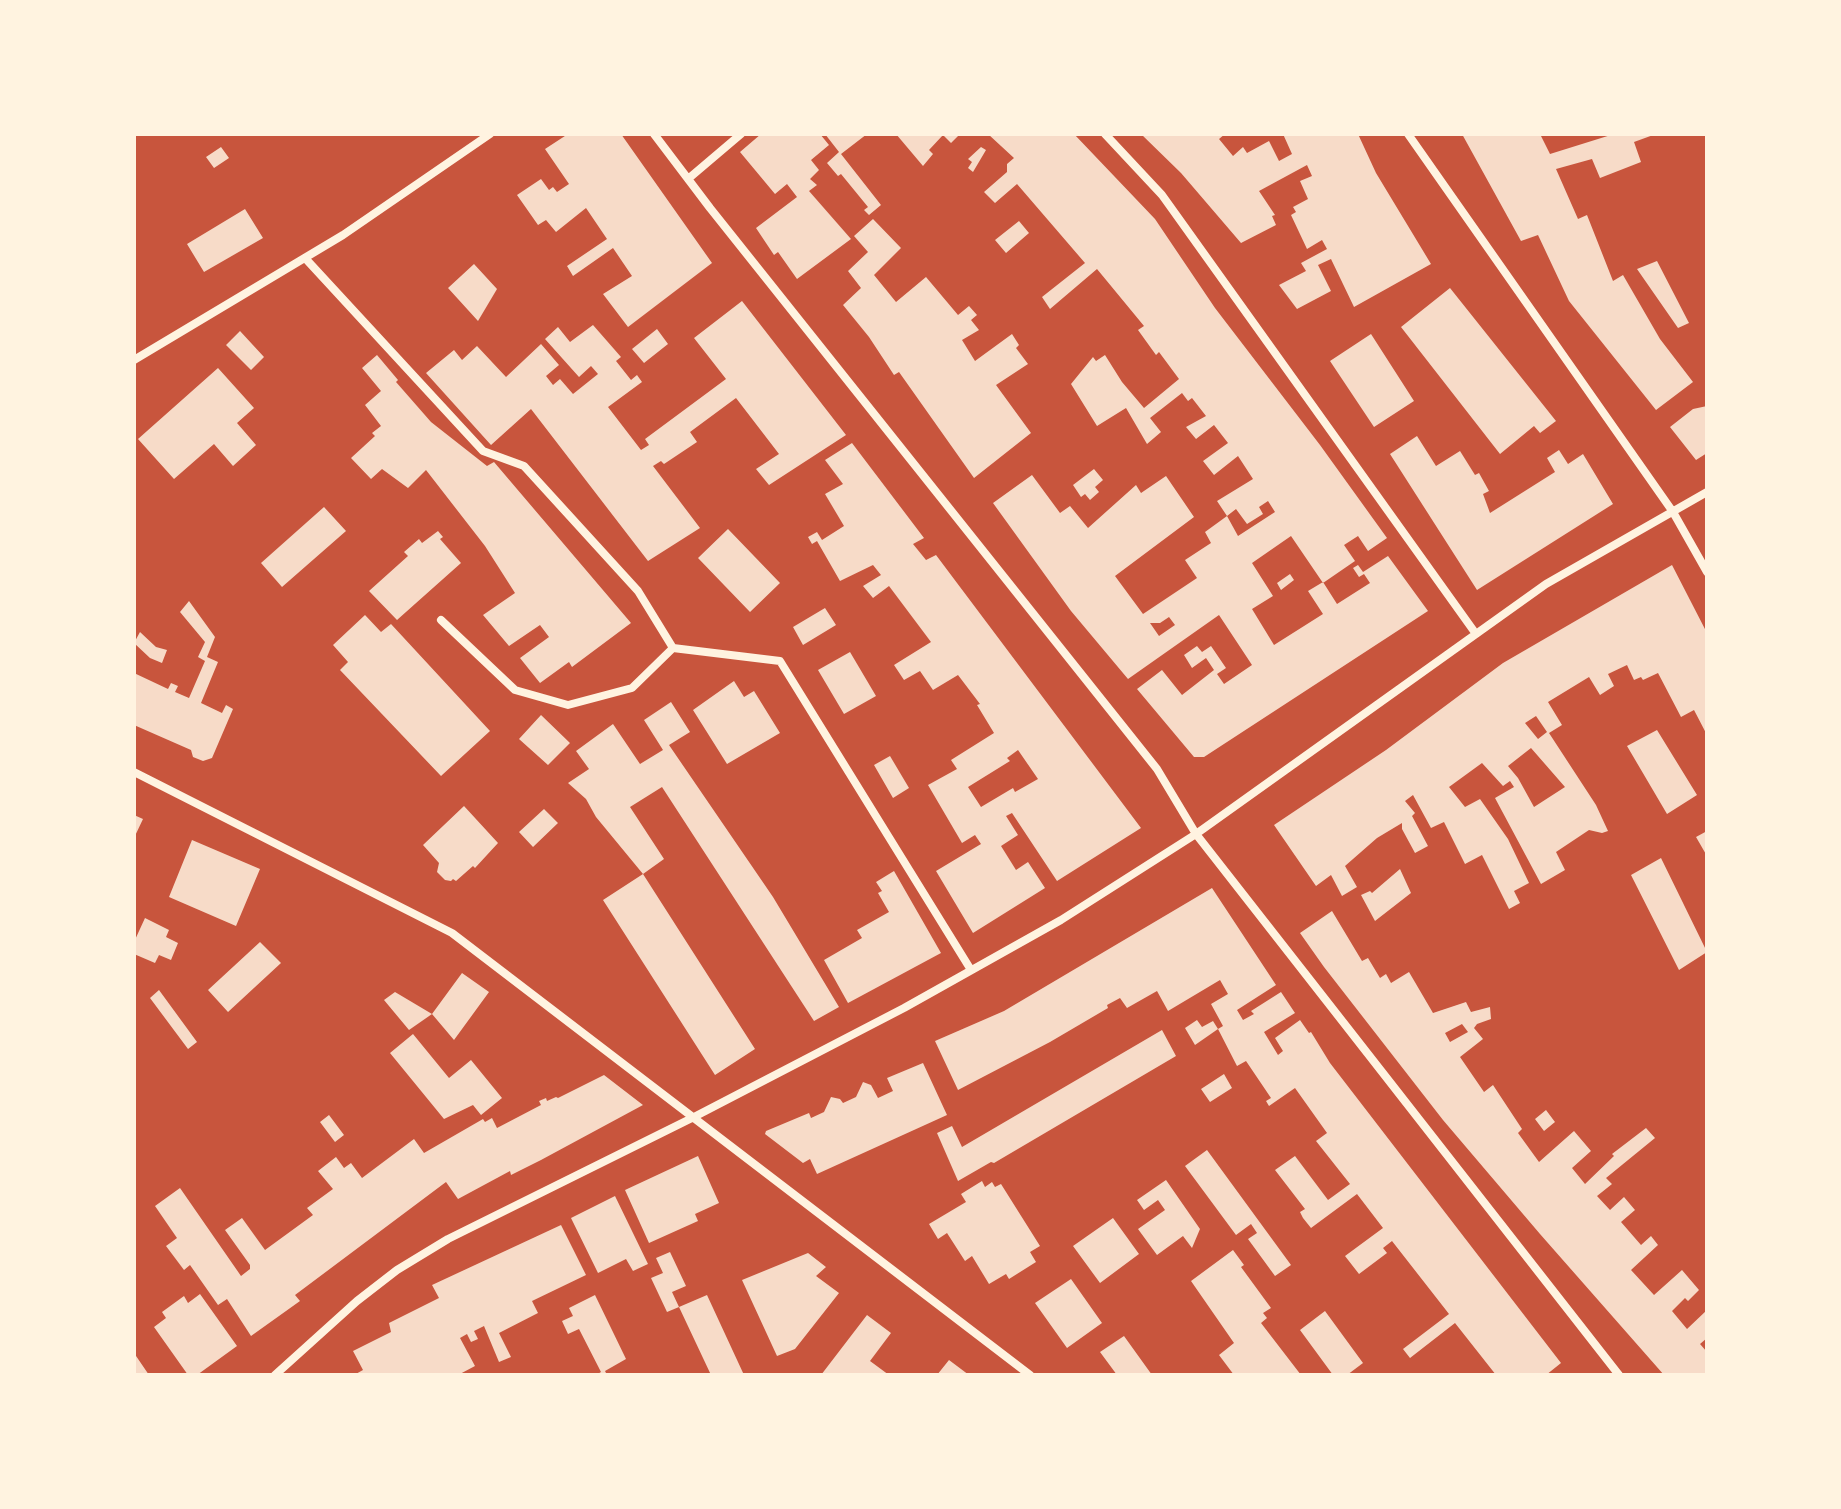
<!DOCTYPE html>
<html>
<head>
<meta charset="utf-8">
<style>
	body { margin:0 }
	#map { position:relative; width:1841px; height:1509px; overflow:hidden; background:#c8553d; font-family:Karla,sans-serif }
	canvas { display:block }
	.frame { position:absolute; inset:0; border:136px solid #fff3e0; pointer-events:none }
</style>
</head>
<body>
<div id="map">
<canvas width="1841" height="1509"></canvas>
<div class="frame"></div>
</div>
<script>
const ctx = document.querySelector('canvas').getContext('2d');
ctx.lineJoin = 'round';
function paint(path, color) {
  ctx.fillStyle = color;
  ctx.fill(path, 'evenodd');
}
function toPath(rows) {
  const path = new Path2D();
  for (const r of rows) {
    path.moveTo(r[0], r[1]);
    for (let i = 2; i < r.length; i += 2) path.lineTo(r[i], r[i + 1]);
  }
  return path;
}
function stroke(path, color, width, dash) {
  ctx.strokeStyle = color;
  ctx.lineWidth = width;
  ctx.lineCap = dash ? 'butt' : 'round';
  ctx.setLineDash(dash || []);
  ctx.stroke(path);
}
const building = toPath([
	[568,134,621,134,712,263,628,327,603,294,632,276,613,248,573,276,567,266,607,239,586,208,556,232,546,220,538,225,517,195,541,179,549,190,553,187,557,192,569,184,545,149],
	[761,134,820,134,829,145,811,160,819,170,810,179,817,185,809,191,851,239,797,279,778,252,774,255,756,228,797,197,787,184,775,194,740,152],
	[825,134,867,134,841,154,881,205,869,215,864,210,868,207,841,174,838,176,827,163,839,152],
	[896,134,960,134,951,143,943,135,929,150,933,154,923,166],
	[988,134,1074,134,1155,219,1215,308,1320,445,1387,538,1368,551,1358,536,1344,545,1355,561,1323,583,1291,536,1252,563,1273,596,1252,609,1274,645,1323,614,1308,591,1323,582,1337,604,1370,583,1364,574,1359,577,1353,568,1358,565,1363,572,1388,556,1428,611,1204,757,1194,757,1137,689,1162,670,1182,695,1214,670,1206,658,1192,668,1184,655,1197,646,1202,652,1211,646,1226,668,1217,674,1224,684,1252,665,1219,615,1128,679,1071,611,993,503,1032,475,1060,513,1070,506,1088,528,1136,485,1141,493,1166,476,1194,517,1115,576,1143,614,1197,578,1185,560,1211,543,1205,532,1227,516,1238,536,1275,512,1268,501,1259,507,1263,514,1247,524,1236,509,1227,516,1217,501,1253,479,1238,456,1214,475,1203,461,1228,443,1214,425,1196,439,1186,427,1206,416,1192,398,1188,401,1182,393,1150,418,1161,432,1147,444,1126,408,1097,426,1071,384,1093,357,1096,361,1105,355,1122,382,1144,408,1179,379,1159,352,1156,355,1138,330,1144,326,1097,269,1050,309,1042,297,1085,263,1017,184,995,203,984,192,1007,172,1007,164,1014,158],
	[1169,617,1175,625,1159,636,1150,623,1160,623],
	[1141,134,1225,134,1219,139,1233,156,1243,147,1247,153,1269,141,1279,161,1292,154,1283,134,1358,134,1376,173,1431,264,1354,307,1331,259,1318,265,1331,291,1297,309,1279,285,1306,271,1301,263,1327,249,1322,240,1307,249,1291,215,1296,212,1293,207,1308,199,1300,181,1312,176,1307,165,1259,191,1275,215,1272,216,1276,225,1241,243,1181,173],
	[1462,134,1540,134,1550,154,1614,134,1656,134,1634,142,1641,162,1600,178,1592,159,1556,169,1578,219,1587,215,1613,281,1623,275,1660,339,1693,382,1656,410,1569,301,1538,235,1521,241],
	[221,147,229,158,214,168,206,157],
	[981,147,986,150,973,172,968,168,972,162,968,159],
	[245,209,263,238,204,272,187,244],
	[873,219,901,248,874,275,896,302,926,277,958,315,969,306,977,315,971,320,979,330,962,340,975,361,1012,334,1019,345,1016,348,1028,364,996,385,1031,433,974,478,899,372,894,375,869,337,843,305,861,288,848,271,868,252,854,236],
	[1019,221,1029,233,1006,253,995,240],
	[1657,261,1689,323,1678,328,1637,269],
	[474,264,497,289,478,321,448,288],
	[1450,288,1556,421,1540,433,1534,426,1500,454,1401,327],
	[742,301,846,435,769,485,756,469,779,454,736,398,690,432,697,442,664,464,661,461,653,466,700,528,648,561,531,409,491,445,426,373,454,350,462,360,477,346,506,377,541,344,559,365,546,376,553,385,560,379,573,394,598,374,591,366,579,377,545,339,558,327,570,342,593,325,621,357,616,361,631,380,637,375,642,382,608,407,641,450,649,445,645,439,726,379,694,338],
	[657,329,668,344,644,363,632,349],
	[240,331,264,357,251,370,226,345],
	[1371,334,1414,401,1374,427,1330,361],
	[377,355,398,380,396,382,431,422,487,466,494,462,631,623,572,667,569,662,540,683,520,658,549,637,540,625,509,646,483,615,515,593,485,546,426,470,408,488,382,469,371,479,351,458,375,436,372,433,381,426,365,405,381,391,362,368],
	[218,368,254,408,237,423,256,445,233,466,214,444,174,479,138,439],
	[1707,406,1707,453,1696,460,1670,427,1693,409],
	[1417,436,1436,466,1460,451,1475,475,1479,473,1489,491,1483,494,1490,513,1555,472,1547,458,1559,450,1568,464,1583,454,1613,504,1477,590,1390,454],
	[852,443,924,538,913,544,926,560,936,555,1141,828,1057,881,1012,813,1006,816,1018,835,1001,846,1016,870,1028,862,1045,888,973,933,936,871,981,844,975,835,962,843,928,785,957,769,951,760,994,733,977,705,980,704,958,675,933,690,920,671,904,680,894,665,931,642,889,586,873,598,863,586,881,575,873,565,840,581,817,541,812,544,808,537,817,532,822,540,844,526,825,494,843,484,825,460],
	[1018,750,1038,779,1015,792,1013,788,981,807,968,787,1010,761,1007,758],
	[1094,469,1103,480,1095,487,1099,492,1090,500,1085,494,1081,497,1073,485],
	[324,507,346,531,282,587,261,563],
	[728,529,780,583,750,612,698,558],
	[438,531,443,537,440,539,461,563,397,620,369,591,408,556,404,552,419,539,422,543],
	[1672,565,1707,633,1707,735,1694,710,1681,717,1658,673,1643,680,1641,677,1634,680,1627,665,1608,674,1614,686,1600,695,1589,677,1548,702,1562,725,1549,733,1596,805,1608,831,1602,833,1589,830,1556,852,1565,870,1541,884,1495,798,1514,787,1510,781,1503,786,1482,763,1449,787,1465,807,1480,799,1508,839,1529,883,1514,891,1520,903,1509,909,1482,855,1465,864,1444,822,1431,828,1413,795,1405,801,1415,813,1412,816,1428,846,1415,853,1402,829,1402,823,1377,838,1345,866,1357,887,1342,896,1331,875,1316,886,1274,825,1386,750,1503,663],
	[1536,716,1547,732,1538,739,1525,723],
	[1531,748,1565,787,1534,807,1518,778,1508,766],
	[1290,574,1294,580,1281,590,1277,583],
	[189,601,215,637,207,657,218,662,201,703,222,713,226,705,233,709,212,758,203,761,193,757,191,750,134,725,134,673,168,689,171,683,178,686,175,692,189,698,205,661,198,657,205,642,180,612],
	[825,608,836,625,803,645,793,627],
	[365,615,381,632,391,624,490,731,441,776,340,670,348,662,333,645],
	[140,632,156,647,167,650,162,663,150,658,134,643],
	[850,652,876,696,844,714,818,670],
	[734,681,744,697,754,691,780,733,727,764,693,710],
	[671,702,690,732,669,745,773,897,839,1007,814,1021,662,787,630,807,664,859,643,874,596,817,586,799,568,783,589,769,576,751,613,724,640,764,663,750,644,720],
	[541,715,570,743,548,765,519,739],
	[1657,730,1697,795,1667,814,1627,746],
	[890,756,909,788,893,798,874,765],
	[464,806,498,843,475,868,473,866,456,881,453,879,451,881,445,880,437,872,439,863,423,845],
	[544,809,558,823,533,847,519,832],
	[134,815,143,819,134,838],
	[1707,831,1707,856,1696,837],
	[192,840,260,869,236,926,169,897],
	[1661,858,1707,952,1679,970,1631,875],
	[1400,869,1411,893,1375,921,1361,895,1370,891,1372,893],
	[894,871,941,953,848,1003,824,960,862,938,857,930,889,912,878,893,882,891,876,882],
	[643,874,755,1049,715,1075,603,900],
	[1212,888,1276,985,1237,1010,1243,1020,1254,1014,1251,1011,1281,992,1295,1013,1264,1032,1278,1055,1283,1051,1275,1038,1300,1020,1309,1033,1311,1032,1330,1063,1561,1363,1546,1375,1496,1375,1455,1323,1410,1358,1403,1349,1449,1314,1392,1241,1383,1248,1387,1253,1359,1274,1345,1256,1383,1228,1357,1194,1311,1228,1303,1218,1300,1212,1305,1209,1275,1170,1295,1156,1328,1200,1350,1184,1316,1141,1327,1133,1295,1088,1269,1106,1266,1101,1271,1098,1246,1061,1237,1066,1218,1029,1223,1026,1211,1004,1228,994,1220,980,1168,1011,1157,991,1127,1008,1120,998,1107,1005,1108,1008,1050,1042,958,1090,935,1041,1004,1011],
	[1332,911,1362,961,1368,958,1380,978,1386,974,1391,983,1409,972,1433,1013,1466,1002,1471,1012,1490,1007,1491,1019,1477,1024,1474,1028,1483,1039,1460,1057,1484,1092,1493,1085,1522,1129,1518,1133,1539,1162,1574,1131,1591,1151,1572,1168,1585,1184,1614,1156,1612,1154,1646,1128,1655,1138,1606,1178,1612,1184,1597,1196,1610,1210,1624,1197,1635,1210,1621,1222,1641,1245,1651,1236,1658,1245,1631,1270,1654,1295,1682,1270,1699,1290,1688,1301,1685,1298,1672,1311,1687,1329,1707,1310,1707,1338,1700,1344,1707,1352,1707,1375,1664,1375,1540,1234,1443,1120,1324,967,1300,933],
	[1462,1024,1468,1032,1450,1042,1445,1033],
	[145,918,169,930,166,937,178,943,171,960,159,955,155,963,134,954,134,942],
	[260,942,281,963,228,1012,208,990],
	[462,973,489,992,454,1040,432,1014,409,1030,384,1000,395,992,432,1014],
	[159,990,197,1042,188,1049,150,998],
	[1197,1020,1202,1027,1213,1021,1218,1029,1195,1045,1185,1028],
	[1162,1030,1176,1056,994,1163,991,1162,958,1181,937,1133,952,1126,962,1147],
	[413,1034,449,1078,471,1060,502,1098,481,1115,473,1105,444,1119,390,1053],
	[923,1063,947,1115,817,1174,810,1159,803,1163,765,1134,766,1131,809,1113,811,1118,824,1112,831,1097,840,1099,843,1103,856,1097,863,1082,871,1085,878,1098,893,1091,887,1078],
	[1224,1074,1232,1088,1210,1102,1201,1089],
	[604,1075,643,1105,541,1160,511,1175,510,1171,458,1199,446,1182,295,1295,300,1301,251,1336,227,1299,218,1305,190,1265,184,1270,166,1246,177,1238,155,1206,180,1188,241,1276,250,1269,250,1265,225,1230,242,1218,265,1250,313,1215,307,1208,333,1189,318,1171,336,1157,344,1168,351,1163,362,1178,414,1139,424,1153,483,1119,485,1122,492,1118,497,1128,541,1105,539,1101,546,1098,547,1101,556,1097,558,1098],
	[1546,1110,1555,1122,1544,1131,1535,1119],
	[329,1115,344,1135,335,1142,320,1122],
	[1207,1150,1291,1265,1275,1276,1248,1239,1257,1233,1251,1224,1236,1235,1185,1166],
	[698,1156,719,1203,695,1214,698,1221,649,1243,625,1190],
	[1166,1180,1200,1229,1192,1248,1183,1236,1157,1255,1138,1229,1165,1210,1158,1200,1144,1210,1137,1200],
	[982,1181,985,1187,992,1182,995,1187,1001,1184,1040,1246,1030,1252,1036,1262,1009,1279,1006,1274,989,1284,972,1256,965,1261,947,1233,938,1239,929,1224,966,1202,961,1194],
	[615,1196,648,1264,633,1271,626,1259,598,1273,571,1218],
	[1113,1218,1139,1254,1100,1283,1073,1246],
	[561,1225,586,1275,532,1301,538,1313,499,1333,511,1357,499,1362,484,1326,474,1331,478,1339,471,1342,467,1334,460,1338,475,1366,458,1375,354,1375,363,1370,353,1351,391,1332,389,1323,439,1298,432,1285],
	[1233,1250,1244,1265,1241,1267,1271,1308,1263,1313,1267,1318,1261,1323,1301,1375,1234,1375,1219,1355,1234,1343,1191,1281],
	[670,1252,686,1286,672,1292,679,1307,667,1312,651,1278,663,1273,656,1258],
	[808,1253,826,1267,816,1276,839,1293,795,1349,777,1356,742,1280],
	[1071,1279,1102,1323,1067,1348,1035,1303],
	[200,1294,237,1346,197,1375,188,1375,154,1327,166,1318,162,1312,184,1296,188,1303],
	[595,1295,626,1359,605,1371,607,1375,596,1375,601,1372,579,1329,568,1334,562,1321,573,1316,569,1308],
	[707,1295,744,1375,711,1375,679,1307],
	[1325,1311,1363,1363,1347,1375,1333,1375,1300,1330],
	[867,1315,891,1333,870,1361,889,1375,821,1375],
	[1124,1336,1152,1375,1117,1375,1100,1352],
	[134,1353,149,1375,134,1375],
	[949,1360,969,1375,937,1375]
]);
const minor = toPath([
	[654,134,710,208,1157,769,1196,834,1619,1375],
	[1105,134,1162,195,1476,634],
	[1408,134,1673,512,1707,572],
	[688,179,741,134],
	[305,258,483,451,524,466,638,591,673,648,780,661,971,970],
	[134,360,343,235,490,134],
	[441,620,515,690,568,705,632,688,673,648],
	[134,772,452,933,1030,1375],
	[275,1375,357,1301,397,1270,448,1239,692,1118,904,1008,1061,920,1196,834,1546,584,1707,492]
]);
paint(building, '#f7dbc8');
stroke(minor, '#fff3e0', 8);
</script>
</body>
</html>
